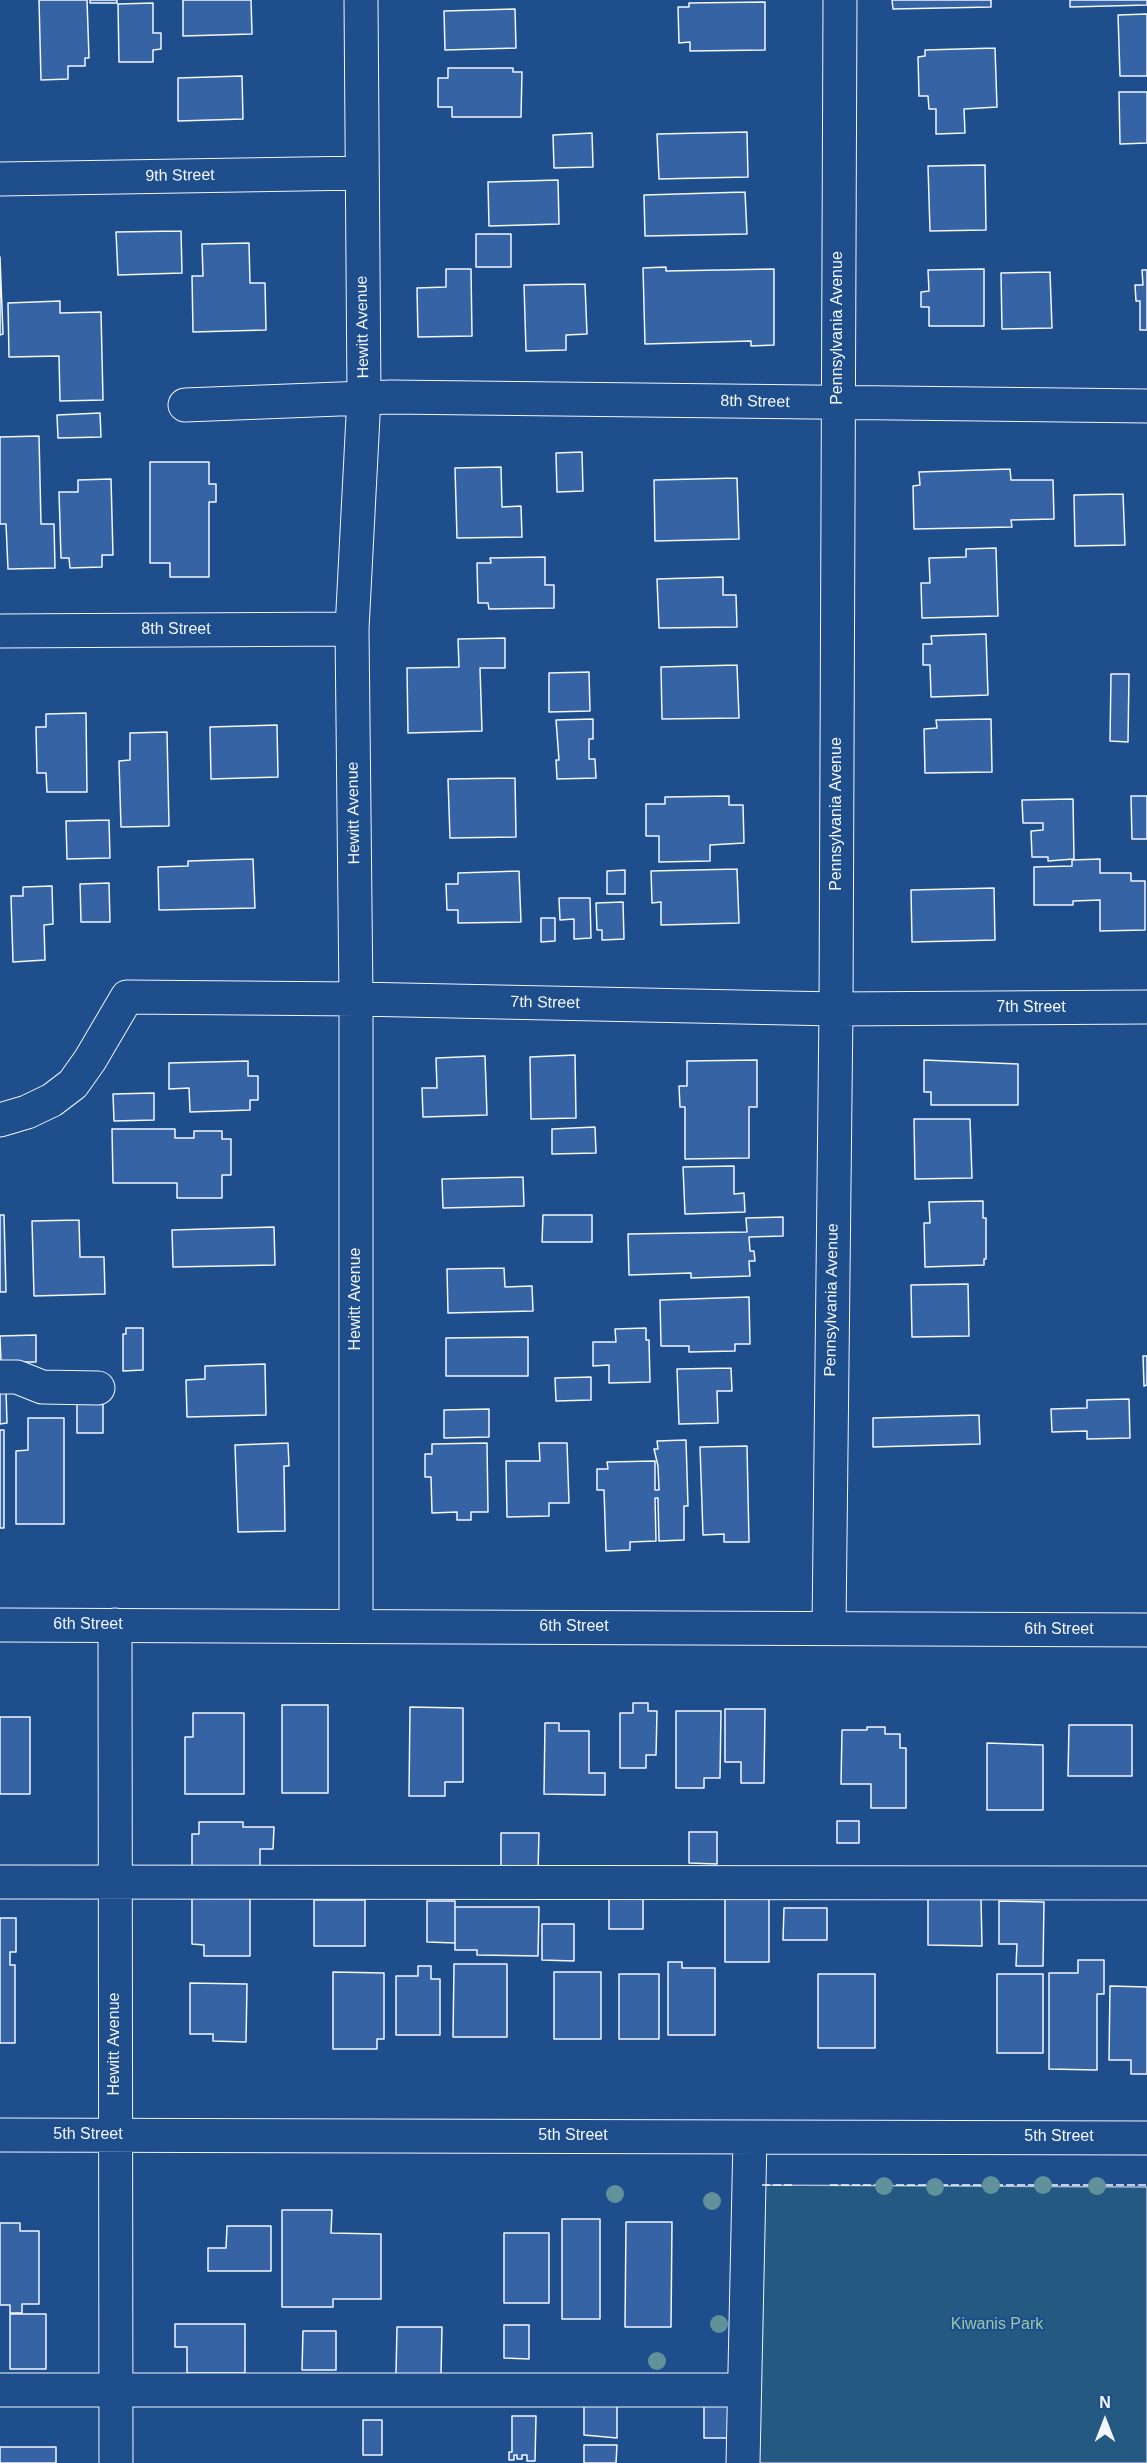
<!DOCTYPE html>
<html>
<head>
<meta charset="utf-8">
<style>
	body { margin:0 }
	#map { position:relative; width:1147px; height:2463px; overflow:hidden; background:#1f4e8c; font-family:Arial,sans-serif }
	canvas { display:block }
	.north { position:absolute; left:1075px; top:2391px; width:60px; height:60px; -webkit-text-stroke:4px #1f4e8c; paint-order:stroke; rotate:0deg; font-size:16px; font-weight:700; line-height:24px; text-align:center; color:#f2f6ff }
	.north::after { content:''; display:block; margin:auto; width:21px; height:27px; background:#f2f6ff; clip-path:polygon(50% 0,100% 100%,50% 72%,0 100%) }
</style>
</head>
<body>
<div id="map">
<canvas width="1147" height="2463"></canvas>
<div class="north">N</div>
</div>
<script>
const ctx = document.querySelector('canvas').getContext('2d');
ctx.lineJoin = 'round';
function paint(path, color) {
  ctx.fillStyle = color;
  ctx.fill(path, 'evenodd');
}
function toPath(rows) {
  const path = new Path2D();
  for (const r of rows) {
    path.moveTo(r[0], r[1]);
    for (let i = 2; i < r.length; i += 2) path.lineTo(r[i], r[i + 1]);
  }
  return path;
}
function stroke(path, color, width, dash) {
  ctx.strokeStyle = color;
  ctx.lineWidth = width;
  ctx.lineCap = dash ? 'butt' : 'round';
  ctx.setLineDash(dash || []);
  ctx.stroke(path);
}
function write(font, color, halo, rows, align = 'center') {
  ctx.font = font + ' Arial,sans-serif';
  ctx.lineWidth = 4.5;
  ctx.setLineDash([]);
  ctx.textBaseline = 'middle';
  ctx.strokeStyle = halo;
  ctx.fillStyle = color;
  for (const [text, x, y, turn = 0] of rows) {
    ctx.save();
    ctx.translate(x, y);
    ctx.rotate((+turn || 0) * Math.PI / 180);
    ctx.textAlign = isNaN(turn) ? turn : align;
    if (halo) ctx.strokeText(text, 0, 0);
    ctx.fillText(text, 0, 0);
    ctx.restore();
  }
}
const green = toPath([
	[754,2185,1147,2187,1147,2463,752,2463,754,2185]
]);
const building = toPath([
	[39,0,87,0,89,58,85,58,85,66,68,66,68,79,41,80,39,0],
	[90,0,117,0,117,3,90,3,90,0],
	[183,0,251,0,252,34,183,36,183,0],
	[892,0,991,0,991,7,893,9,892,0],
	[1070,0,1147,0,1147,5,1070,7,1070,0],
	[765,2,765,50,690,51,690,42,679,43,678,7,689,7,689,3,765,2],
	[153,3,153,33,161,33,161,49,153,50,153,62,119,62,118,4,153,3],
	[515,9,516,48,445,50,444,11,515,9],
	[1147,14,1147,76,1120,76,1118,15,1147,14],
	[995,48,997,107,964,109,965,133,936,134,936,109,929,109,928,96,919,96,918,57,925,56,925,50,995,48],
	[448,68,513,68,513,72,522,72,521,117,452,117,452,107,438,107,438,78,448,78,448,68],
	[242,76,243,119,178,121,178,78,242,76],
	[1119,92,1147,92,1147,143,1120,144,1119,92],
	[747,132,748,177,659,179,657,134,747,132],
	[592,133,593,167,554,168,553,135,592,133],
	[985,165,986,230,930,231,928,166,985,165],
	[558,180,559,224,489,226,488,182,558,180],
	[745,192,747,234,645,236,644,195,745,192],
	[181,231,182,273,118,275,116,232,181,231],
	[476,234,511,234,511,267,476,267,476,234],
	[249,243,250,283,265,283,266,330,193,332,192,276,203,276,202,244,249,243],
	[0,257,3,334,0,335,0,257],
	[666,267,666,271,774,269,774,345,751,346,751,341,645,344,643,268,666,267],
	[446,269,471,269,472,336,418,337,417,288,446,287,446,269],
	[984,269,984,326,929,326,929,307,921,307,921,292,929,291,928,270,984,269],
	[1142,270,1147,270,1147,330,1140,330,1140,301,1136,301,1135,285,1143,285,1142,270],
	[1050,272,1052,328,1002,329,1001,273,1050,272],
	[585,284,587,334,566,335,566,350,526,351,524,285,585,284],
	[60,301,60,313,101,312,103,400,60,401,59,356,9,357,8,303,60,301],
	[100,413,101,437,58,438,57,415,100,413],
	[39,436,41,524,54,524,55,568,8,569,6,524,0,524,0,437,39,436],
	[582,452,583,491,557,492,556,453,582,452],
	[150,462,209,462,209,484,216,484,216,502,209,502,209,577,170,577,170,563,150,563,150,462],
	[501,467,502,507,521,506,522,537,457,538,455,468,501,467],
	[1010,469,1011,480,1053,480,1054,519,1011,520,1012,527,914,529,913,486,920,485,919,472,1010,469],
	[737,478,739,539,655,541,654,480,737,478],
	[111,479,113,555,102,555,102,567,70,568,69,558,61,558,59,492,78,492,78,480,111,479],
	[1123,494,1125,545,1075,546,1074,495,1123,494],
	[996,548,998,616,922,618,921,583,930,583,929,558,966,557,966,549,996,548],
	[545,557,545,585,554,585,554,608,489,609,488,603,478,603,477,563,491,563,490,558,545,557],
	[723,577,723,595,736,595,737,627,659,628,657,579,723,577],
	[986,634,988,695,931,697,930,665,923,665,923,644,932,644,931,636,986,634],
	[505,638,505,668,480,668,482,731,408,733,407,668,459,667,458,639,505,638],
	[737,665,739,718,662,719,661,667,737,665],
	[589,672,590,711,549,712,549,673,589,672],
	[1111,674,1129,674,1128,742,1110,741,1111,674],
	[86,713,87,792,47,792,46,773,37,773,36,727,46,727,46,714,86,713],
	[593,719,593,739,589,739,589,759,595,759,596,778,557,779,556,760,559,760,556,720,593,719],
	[991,719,992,772,925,773,924,729,937,728,936,720,991,719],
	[277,725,278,777,211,779,210,727,277,725],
	[167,732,169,826,121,827,119,761,130,760,130,733,167,732],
	[515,778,516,837,450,838,448,779,515,778],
	[729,796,729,805,743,805,744,843,710,845,710,861,659,862,659,836,646,836,646,804,665,804,665,797,729,796],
	[1131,796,1147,796,1147,839,1132,839,1131,796],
	[1073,799,1074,859,1048,861,1048,857,1032,857,1031,831,1043,830,1043,823,1023,823,1022,800,1073,799],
	[109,820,110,858,67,859,66,821,109,820],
	[253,859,255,908,159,910,158,867,188,866,188,861,253,859],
	[1100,859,1100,873,1131,873,1131,881,1145,881,1145,930,1100,931,1100,900,1073,901,1073,905,1034,905,1034,867,1072,866,1072,860,1100,859],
	[737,869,739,923,661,925,661,902,652,903,651,871,737,869],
	[625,870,625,894,607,894,607,871,625,870],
	[519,871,521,922,458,923,458,910,447,910,446,884,458,884,458,873,519,871],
	[109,883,110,922,81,922,80,884,109,883],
	[52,886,53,924,44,925,45,960,13,962,11,896,23,896,23,887,52,886],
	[994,888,995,940,912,942,911,890,994,888],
	[559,898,590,898,591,938,574,939,574,919,560,920,559,898],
	[623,902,624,939,602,940,602,930,597,930,596,903,623,902],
	[541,918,555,918,555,941,541,942,541,918],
	[575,1055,576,1118,531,1119,530,1057,575,1055],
	[485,1056,487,1115,423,1117,422,1088,437,1088,436,1058,485,1056],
	[757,1060,757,1107,749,1107,749,1158,685,1159,685,1107,680,1107,679,1086,687,1086,687,1061,757,1060],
	[924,1060,1018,1064,1018,1105,931,1105,931,1092,924,1092,924,1060],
	[248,1061,248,1076,258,1076,258,1100,250,1100,250,1110,190,1112,189,1088,169,1089,169,1063,248,1061],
	[154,1093,154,1120,114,1121,113,1094,154,1093],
	[914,1119,970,1119,972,1178,915,1179,914,1119],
	[595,1127,596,1153,552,1154,552,1129,595,1127],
	[112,1129,175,1129,175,1138,194,1138,194,1131,222,1131,222,1139,231,1139,231,1175,222,1175,222,1198,177,1198,177,1183,113,1183,112,1129],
	[734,1166,734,1194,744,1193,745,1212,685,1214,683,1167,734,1166],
	[523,1177,524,1206,443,1208,442,1179,523,1177],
	[983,1201,983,1218,986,1218,986,1259,984,1259,984,1265,925,1267,924,1223,930,1223,929,1202,983,1201],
	[0,1215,4,1215,6,1292,0,1292,0,1215],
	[543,1215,592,1215,592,1242,542,1242,543,1215],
	[783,1217,783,1236,749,1237,750,1251,754,1251,755,1261,749,1261,750,1276,691,1278,691,1273,629,1275,628,1234,747,1232,746,1218,783,1217],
	[79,1220,80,1257,104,1257,105,1294,34,1296,32,1221,79,1220],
	[274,1227,275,1265,173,1267,172,1230,274,1227],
	[504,1268,505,1287,532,1286,533,1311,448,1313,447,1269,504,1268],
	[968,1284,969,1336,912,1337,911,1285,968,1284],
	[749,1297,750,1344,735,1344,735,1351,689,1352,689,1346,661,1346,660,1300,749,1297],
	[126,1328,143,1328,143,1370,123,1371,123,1334,126,1334,126,1328],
	[646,1328,646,1340,649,1340,650,1382,609,1383,609,1365,593,1366,593,1342,616,1342,615,1329,646,1328],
	[36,1335,36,1362,1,1362,0,1336,36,1335],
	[528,1337,528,1376,446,1376,446,1338,528,1337],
	[1143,1356,1147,1356,1147,1385,1144,1386,1143,1356],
	[265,1364,266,1415,187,1417,186,1380,205,1379,205,1366,265,1364],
	[731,1368,732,1391,717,1391,718,1423,679,1424,677,1369,731,1368],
	[591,1377,591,1400,556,1401,555,1378,591,1377],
	[0,1390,6,1390,7,1423,0,1424,0,1390],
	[77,1397,103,1397,103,1433,77,1433,77,1397],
	[1129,1399,1130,1438,1087,1439,1087,1431,1052,1432,1051,1409,1087,1408,1087,1400,1129,1399],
	[489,1409,489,1437,444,1438,444,1410,489,1409],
	[979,1415,980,1444,873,1447,873,1418,979,1415],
	[28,1418,64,1418,64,1524,16,1524,16,1451,28,1450,28,1418],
	[0,1430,4,1430,4,1528,0,1528,0,1430],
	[686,1440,688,1506,684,1506,684,1540,659,1541,658,1498,655,1498,656,1541,630,1542,630,1550,606,1551,604,1490,597,1490,597,1469,608,1469,607,1462,655,1461,655,1490,659,1490,658,1466,654,1449,658,1449,657,1441,686,1440],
	[288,1443,289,1466,284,1466,285,1531,238,1532,235,1445,288,1443],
	[487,1443,488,1512,471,1512,471,1520,457,1520,457,1512,432,1513,431,1477,425,1477,425,1454,432,1454,432,1444,487,1443],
	[539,1443,567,1443,569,1503,549,1503,549,1516,507,1517,506,1461,540,1461,539,1443],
	[747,1446,749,1542,724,1542,724,1534,703,1535,700,1447,747,1446],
	[633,1703,648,1703,648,1711,657,1711,656,1755,646,1755,646,1768,620,1768,620,1713,633,1713,633,1703],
	[282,1705,328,1705,328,1793,282,1793,282,1705],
	[410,1707,463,1708,463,1782,445,1782,445,1796,409,1796,410,1707],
	[725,1709,765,1709,764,1783,741,1783,741,1762,725,1762,725,1709],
	[676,1711,721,1711,720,1778,704,1778,704,1788,676,1788,676,1711],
	[193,1713,244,1713,244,1794,185,1794,185,1737,193,1737,193,1713],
	[0,1717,30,1717,30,1794,0,1794,0,1717],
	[545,1723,559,1723,559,1731,589,1731,589,1773,605,1773,605,1795,544,1794,545,1723],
	[1069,1725,1132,1725,1132,1776,1068,1776,1069,1725],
	[867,1727,885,1727,885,1734,900,1734,900,1748,906,1748,906,1808,871,1808,871,1784,841,1784,842,1730,867,1730,867,1727],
	[987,1743,1043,1745,1043,1810,987,1810,987,1743],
	[837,1821,859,1821,859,1843,837,1843,837,1821],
	[199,1822,243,1822,243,1827,274,1827,273,1849,260,1849,260,1869,192,1869,192,1834,199,1834,199,1822],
	[689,1832,717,1832,717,1864,689,1863,689,1832],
	[501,1833,539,1833,538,1871,501,1871,501,1833],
	[609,1890,643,1891,643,1929,609,1929,609,1890],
	[725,1890,769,1891,769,1962,725,1962,725,1890],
	[192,1893,250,1893,250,1956,204,1956,204,1945,192,1944,192,1893],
	[928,1897,981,1898,982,1946,928,1945,928,1897],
	[314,1900,365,1900,365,1946,314,1946,314,1900],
	[427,1901,455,1901,455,1943,427,1942,427,1901],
	[999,1901,1044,1902,1043,1966,1016,1966,1017,1944,999,1944,999,1901],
	[455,1907,539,1907,538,1956,477,1955,477,1950,455,1950,455,1907],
	[784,1908,827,1908,827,1940,783,1940,784,1908],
	[0,1918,16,1918,16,1952,10,1952,10,1965,15,1965,15,2043,0,2043,0,1918],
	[542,1924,574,1924,574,1961,542,1960,542,1924],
	[1078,1960,1104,1960,1104,1994,1097,1994,1097,2070,1049,2069,1049,1973,1078,1973,1078,1960],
	[668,1962,682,1962,682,1968,715,1968,715,2035,668,2035,668,1962],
	[454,1964,507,1964,507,2037,453,2037,454,1964],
	[418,1966,431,1966,431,1979,440,1979,440,2035,396,2035,396,1976,418,1976,418,1966],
	[333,1972,384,1973,384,2039,377,2039,377,2049,333,2049,333,1972],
	[554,1972,601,1972,601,2039,554,2039,554,1972],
	[619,1974,659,1974,659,2039,619,2039,619,1974],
	[818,1974,875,1974,875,2048,818,2048,818,1974],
	[997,1974,1043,1974,1043,2053,997,2053,997,1974],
	[190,1983,247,1984,246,2042,213,2041,213,2034,190,2034,190,1983],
	[1110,1986,1147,1987,1147,2074,1131,2074,1131,2060,1109,2060,1110,1986],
	[282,2210,332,2210,331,2233,381,2234,381,2299,333,2299,333,2307,282,2307,282,2210],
	[562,2219,600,2219,600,2319,562,2319,562,2219],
	[626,2222,672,2222,671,2327,625,2327,626,2222],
	[0,2223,20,2223,20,2231,39,2231,39,2304,22,2304,22,2313,10,2313,10,2305,0,2305,0,2223],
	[227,2226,271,2226,271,2271,208,2271,208,2248,226,2248,227,2226],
	[504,2233,549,2233,549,2303,504,2303,504,2233],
	[10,2314,46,2314,46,2369,10,2369,10,2314],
	[175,2324,245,2324,245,2373,187,2373,187,2347,175,2347,175,2324],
	[504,2325,529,2325,529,2359,504,2358,504,2325],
	[397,2327,442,2327,441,2374,396,2374,397,2327],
	[303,2331,336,2331,336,2370,302,2370,303,2331],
	[584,2400,617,2400,617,2438,584,2435,584,2400],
	[704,2402,730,2402,730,2438,704,2438,704,2402],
	[512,2416,536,2416,535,2461,527,2461,527,2455,522,2455,522,2459,517,2459,517,2455,514,2455,514,2460,509,2460,509,2452,512,2452,512,2416],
	[363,2420,382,2420,382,2455,363,2455,363,2420],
	[584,2445,617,2445,616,2463,584,2463,584,2445],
	[0,2447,56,2447,56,2463,0,2463,0,2447]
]);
const minor = toPath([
	[0,179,361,173],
	[185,405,391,397,1147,406],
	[0,631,352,629],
	[0,1120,27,1112,52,1100,73,1084,90,1060,127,997,356,999,836,1009,1147,1007],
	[0,1377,17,1377,42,1387,98,1388],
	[115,1625,116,2463],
	[356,1626,356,999,352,629,364,397,361,0],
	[829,1628,836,1009,840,0],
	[0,1882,1147,1883],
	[0,2135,1147,2138],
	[0,2390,744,2390],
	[743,2463,750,2137]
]);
const major = toPath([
	[0,1625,1147,1630]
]);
const fence = toPath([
	[762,2185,792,2185],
	[830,2185,1147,2185]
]);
const trees = [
	[991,2185],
	[1043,2185],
	[884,2186],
	[1097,2186],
	[935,2187],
	[615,2194],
	[712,2201],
	[719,2324],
	[657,2361]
];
const streetNames = [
	["9th Street",180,176,-1],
	["Hewitt Avenue",363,327,-91],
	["Pennsylvania Avenue",838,328,-90],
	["8th Street",755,402,1],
	["8th Street",176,630],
	["Hewitt Avenue",354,813,-91],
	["Pennsylvania Avenue",837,814,-90],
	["7th Street",545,1003,1],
	["7th Street",1031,1008],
	["Hewitt Avenue",356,1299,-90],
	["Pennsylvania Avenue",832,1300,-89],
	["6th Street",88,1625],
	["6th Street",574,1627],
	["6th Street",1059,1630],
	["Hewitt Avenue",115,2044,-90],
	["5th Street",88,2135],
	["5th Street",573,2136],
	["5th Street",1059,2137]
];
const parkNames = [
	["Kiwanis Park",997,2325]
];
paint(green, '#245a82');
stroke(green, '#a8bbd7', 1.5);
paint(building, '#3563a3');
stroke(building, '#f2f6ff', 1.5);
stroke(minor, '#f2f6ff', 35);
stroke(major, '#f2f6ff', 35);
stroke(minor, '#1f4e8c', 33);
stroke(major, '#1f4e8c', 33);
stroke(fence, '#f2f6ff', 1.5, [8, 3]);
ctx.fillStyle = '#61919a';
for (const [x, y] of trees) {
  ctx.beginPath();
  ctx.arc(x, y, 9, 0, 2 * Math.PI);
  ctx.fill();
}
write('16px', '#f2f6ff', '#1f4e8c', streetNames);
write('16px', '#97c8a6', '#1f4e8c', parkNames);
</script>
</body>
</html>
